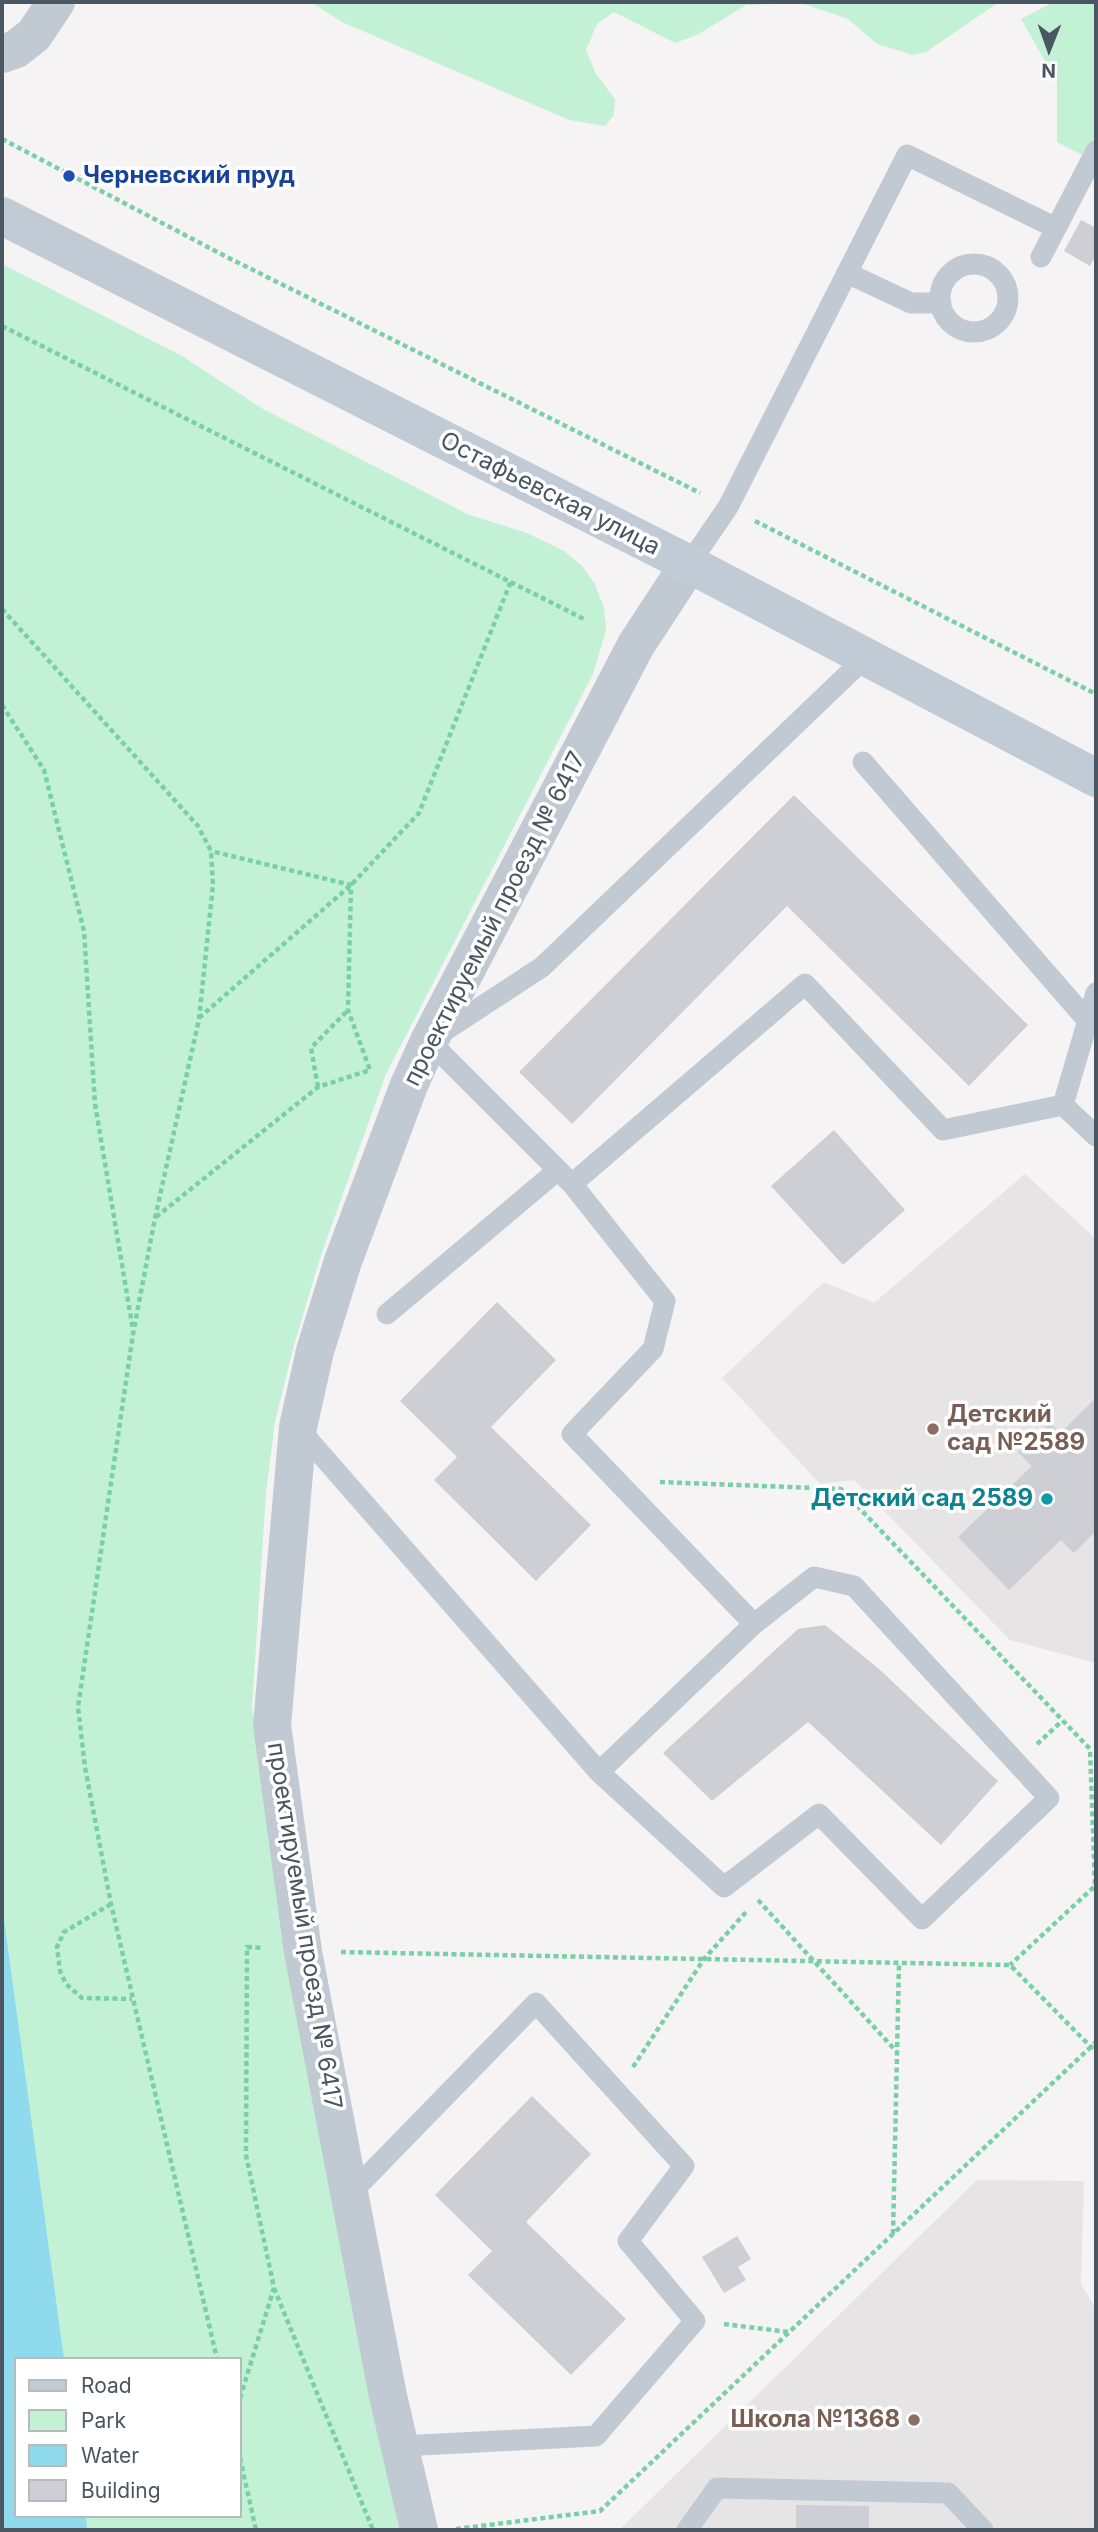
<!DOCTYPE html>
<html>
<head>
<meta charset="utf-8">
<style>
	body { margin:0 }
	#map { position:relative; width:1098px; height:2532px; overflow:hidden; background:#f5f3f3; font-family:Inter,sans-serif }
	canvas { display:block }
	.frame { position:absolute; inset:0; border:4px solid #4a5661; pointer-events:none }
	.legend { position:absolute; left:14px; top:2357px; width:228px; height:161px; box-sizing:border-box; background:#fff; border:2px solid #b7bbc0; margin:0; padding:9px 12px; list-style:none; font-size:21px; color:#4a5661 }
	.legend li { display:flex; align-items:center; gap:14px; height:35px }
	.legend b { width:35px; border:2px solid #b7bbc0 }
	.north { position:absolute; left:1014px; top:14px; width:70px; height:70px; -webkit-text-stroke:5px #fff; paint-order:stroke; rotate:181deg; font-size:19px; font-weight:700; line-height:28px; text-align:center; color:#4a5661 }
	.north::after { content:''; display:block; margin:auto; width:24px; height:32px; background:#4a5661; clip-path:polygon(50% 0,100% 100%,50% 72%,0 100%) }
</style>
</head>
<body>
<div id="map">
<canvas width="1098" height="2532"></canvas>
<div class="frame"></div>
<ul class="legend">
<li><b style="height:9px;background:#c1cbd6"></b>Road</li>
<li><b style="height:19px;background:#c3f1d5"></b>Park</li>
<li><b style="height:19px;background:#90daee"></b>Water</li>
<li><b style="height:19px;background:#cdcfd5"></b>Building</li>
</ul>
<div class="north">N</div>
</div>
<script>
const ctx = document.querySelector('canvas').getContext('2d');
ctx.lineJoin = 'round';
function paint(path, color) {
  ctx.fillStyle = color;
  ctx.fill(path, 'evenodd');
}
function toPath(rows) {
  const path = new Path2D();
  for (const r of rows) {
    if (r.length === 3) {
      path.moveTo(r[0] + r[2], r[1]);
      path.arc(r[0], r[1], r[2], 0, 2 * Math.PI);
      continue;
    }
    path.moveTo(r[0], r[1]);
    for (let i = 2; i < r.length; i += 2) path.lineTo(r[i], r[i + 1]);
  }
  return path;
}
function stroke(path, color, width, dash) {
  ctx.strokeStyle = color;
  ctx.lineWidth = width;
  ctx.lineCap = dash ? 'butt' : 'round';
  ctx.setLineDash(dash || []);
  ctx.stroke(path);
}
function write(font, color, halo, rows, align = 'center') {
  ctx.font = font + ' Inter,sans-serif';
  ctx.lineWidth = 7;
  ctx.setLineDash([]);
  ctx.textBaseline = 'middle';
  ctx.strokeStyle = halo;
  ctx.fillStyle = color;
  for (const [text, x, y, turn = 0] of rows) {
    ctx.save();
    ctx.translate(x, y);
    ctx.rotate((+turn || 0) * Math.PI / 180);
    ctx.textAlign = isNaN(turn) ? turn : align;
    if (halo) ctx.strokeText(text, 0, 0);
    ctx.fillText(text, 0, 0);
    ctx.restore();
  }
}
const education = toPath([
	[1025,1174,1096,1239,1096,1663,1010,1640,854,1480,820,1484,722,1378,824,1282,874,1303],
	[977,2180,1084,2181,1081,2284,1096,2309,1096,2530,619,2530]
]);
const green = toPath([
	[311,2,310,2,999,2,926,52,913,55,877,44,848,19,801,3,746,5,697,35,675,43,614,12,597,24,586,50,596,74,615,99,614,115,605,126,569,120,342,22],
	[1054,2,1096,2,1096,162,1057,142,1057,82,1021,19],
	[2,264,182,356,263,409,452,506,467,514,527,533,564,551,582,566,595,584,604,608,606,630,593,674,386,1074,321,1255,294,1345,275,1422,266,1493,252,1708,284,1937,399,2530,2,2530],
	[16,2359,240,2359,240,2516,16,2516]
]);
const water = toPath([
	[2,1905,64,2359,16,2359,16,2516,86,2516,87,2530,2,2530]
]);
const building = toPath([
	[1081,220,1096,228,1096,255,1090,266,1064,251],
	[794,795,1028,1025,969,1086,787,906,572,1124,519,1072],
	[834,1130,905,1210,843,1265,771,1186],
	[497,1302,556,1360,491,1427,591,1525,536,1581,434,1480,457,1457,400,1401],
	[1096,1398,1096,1531,1074,1553,1061,1540,1009,1590,958,1537,1032,1466,1018,1452,1050,1423,1060,1433],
	[825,1625,879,1669,998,1781,941,1845,808,1722,712,1801,663,1753,798,1629],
	[532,2096,591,2154,526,2222,626,2319,571,2375,468,2275,492,2251,435,2195],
	[737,2236,751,2259,738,2267,746,2280,724,2293,702,2257],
	[796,2505,869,2506,869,2530,796,2530]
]);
const path = toPath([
	[2,139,223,255,700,493],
	[2,326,586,620],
	[755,521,1096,694],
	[2,609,198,826,211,851,213,885,199,1019,155,1218,133,1334,78,1707,85,1767,111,1904,217,2359],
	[2,705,44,770,84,931,95,1104,133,1330],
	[199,1018,351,885,419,813,511,581],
	[318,1087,311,1048,348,1010],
	[156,1217,318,1087,370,1070,348,1010,351,885,211,851],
	[660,1482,841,1489,1090,1749,1095,1886,1010,1965],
	[1037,1744,1062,1721],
	[758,1900,896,2051],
	[111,1904,64,1932,57,1947,60,1971,66,1984,82,1998,132,1999],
	[341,1952,1010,1965,1091,2047,1096,2048],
	[633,2067,704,1959,747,1911],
	[893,2234,899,1963],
	[274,2288,373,2530],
	[724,2324,788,2332],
	[240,2398,274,2288,246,2155,247,1947,263,1948],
	[240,2458,256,2530],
	[456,2529,600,2511,1096,2042]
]);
const lane = toPath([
	[1041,257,1096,151],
	[974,298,34],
	[847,273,911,303,941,303],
	[689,564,728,507,907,155,1056,228],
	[866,657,542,967,429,1041,572,1184,805,984,943,1130,1063,1105],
	[863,762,1088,1021],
	[1096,993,1063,1105,1096,1136],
	[387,1314,558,1170],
	[298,1428,599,1772,754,1624,572,1434,653,1349,665,1301,572,1184],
	[599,1772,724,1887,819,1814,922,1919,1049,1798,854,1586,814,1577,754,1624],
	[349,2195,536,2003,684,2166,628,2241,695,2321,596,2436,400,2446],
	[687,2530,717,2488,948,2493,983,2530]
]);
const street = toPath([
	[2,54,16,49,34,35,56,2],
	[419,2530,388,2396,303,1952,272,1725,298,1427,315,1351,343,1261,409,1085,429,1041,636,645,689,564]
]);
const secondary = toPath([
	[2,216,689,564,1096,778]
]);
const markers = [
	[69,176,7,"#1a4fb4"],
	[933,1429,7,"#8d6e63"],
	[1047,1499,7,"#0f9aa8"],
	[914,2420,7,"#8d6e63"]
];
const transitNames = [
	["Черневский пруд",83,176]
];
const streetNames = [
	["Остафьевская улица",550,494,27],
	["проектируемый проезд № 6417",495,919,-63],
	["проектируемый проезд № 6417",304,1926,81]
];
const educationNames = [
	["Детский",947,1415],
	["сад №2589",947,1443],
	["Школа №1368",900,2420,"right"]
];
const cultureNames = [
	["Детский сад 2589",1033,1499]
];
paint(education, '#e6e4e5');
paint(green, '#c3f1d5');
paint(water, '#90daee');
paint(building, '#cdcfd5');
stroke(path, '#7ad0a6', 4.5, [5, 3.5]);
stroke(lane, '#c1cad2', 21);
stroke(street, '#c1cad2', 38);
stroke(secondary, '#c1cbd6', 38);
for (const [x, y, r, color] of markers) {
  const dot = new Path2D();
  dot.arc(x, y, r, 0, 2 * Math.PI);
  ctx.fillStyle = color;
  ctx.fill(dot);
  stroke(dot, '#fff', 2.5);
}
write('bold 24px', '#164399', '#fff', transitNames, 'left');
write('24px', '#4a5661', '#fff', streetNames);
write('bold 24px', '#785e54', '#fff', educationNames, 'left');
write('bold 24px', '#0d838f', '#fff', cultureNames, 'right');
</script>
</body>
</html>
